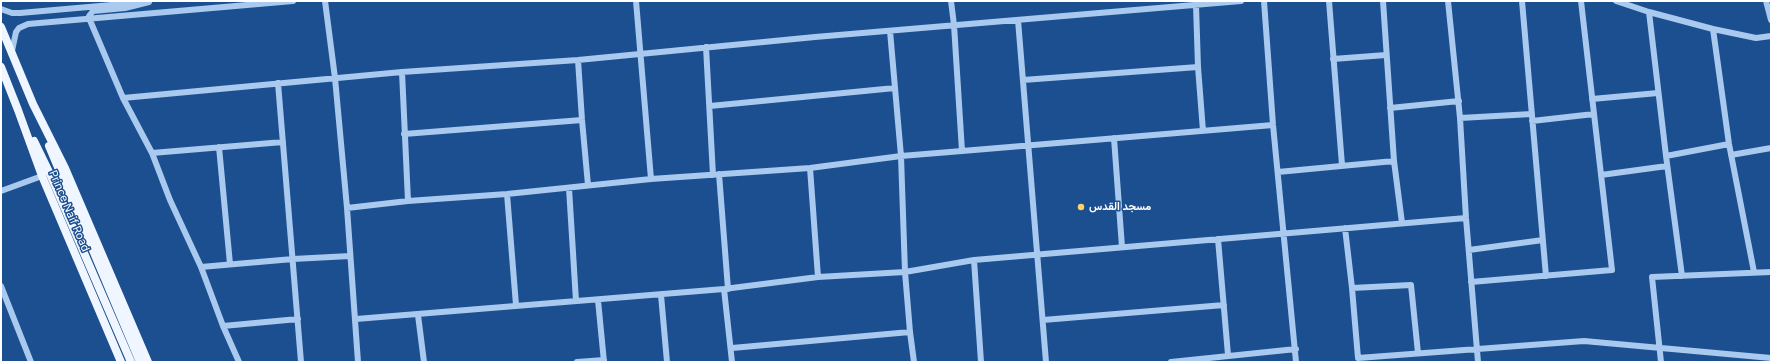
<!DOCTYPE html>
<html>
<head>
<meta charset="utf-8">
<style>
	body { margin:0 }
	#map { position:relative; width:1772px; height:363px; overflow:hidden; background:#1b4f8f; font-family:Inter,sans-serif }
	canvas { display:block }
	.frame { position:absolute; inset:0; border:2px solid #fff; pointer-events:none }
</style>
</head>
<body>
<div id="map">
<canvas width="1772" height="363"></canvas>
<div class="frame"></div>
</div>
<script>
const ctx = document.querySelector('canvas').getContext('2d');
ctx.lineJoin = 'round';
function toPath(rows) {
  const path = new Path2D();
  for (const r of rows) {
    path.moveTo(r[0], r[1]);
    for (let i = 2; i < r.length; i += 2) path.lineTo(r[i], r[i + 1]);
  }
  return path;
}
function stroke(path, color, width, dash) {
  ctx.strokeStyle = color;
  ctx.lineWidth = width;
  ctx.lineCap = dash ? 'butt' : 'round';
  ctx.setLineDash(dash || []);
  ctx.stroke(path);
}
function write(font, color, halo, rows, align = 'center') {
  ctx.font = font + ' Inter,Vazirmatn,sans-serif';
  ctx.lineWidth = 3;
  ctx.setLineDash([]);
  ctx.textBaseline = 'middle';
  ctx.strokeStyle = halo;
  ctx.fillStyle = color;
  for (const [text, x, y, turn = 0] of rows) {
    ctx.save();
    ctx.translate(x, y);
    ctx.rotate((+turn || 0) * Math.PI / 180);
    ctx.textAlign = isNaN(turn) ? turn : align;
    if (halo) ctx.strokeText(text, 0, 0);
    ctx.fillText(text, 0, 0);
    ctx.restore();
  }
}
const minor = toPath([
	[325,1,335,78,347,208,358,362],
	[636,1,651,179],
	[951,1,954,25,962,151],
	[1264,1,1273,125,1296,362],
	[1329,1,1342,165],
	[1383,1,1394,161,1402,223],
	[1448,1,1460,118,1466,218,1478,362],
	[1522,1,1546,276],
	[1616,1,1649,12,1713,29,1756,38,1771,36],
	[1766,1,1771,20],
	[149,2,125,8,93,11,89,16,89,18,123,98,152,153,170,200,201,267,223,326,239,362],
	[1196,5,1198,67,1203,131],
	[1,9,12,13,20,13,134,3],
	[1649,12,1666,156,1682,276],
	[1018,20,1046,362],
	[1713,29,1729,144,1754,272],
	[890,31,901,156,905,272,910,332,914,362],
	[706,47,713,175],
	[12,51,16,32,19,28,28,24,293,1],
	[1333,59,1386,55],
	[578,60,582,120,588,185],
	[402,72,408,201],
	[1023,80,1198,67],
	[278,83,301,362],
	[123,98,402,72,578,60,815,37,1241,1],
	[1592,99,1658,93],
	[710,106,895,88],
	[1390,108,1459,101],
	[1460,118,1532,114],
	[1532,121,1594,114],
	[404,134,582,120],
	[1114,138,1122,247],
	[219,147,230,264],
	[152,153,283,142],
	[1731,155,1771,148],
	[1666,156,1729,144],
	[810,168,818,277],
	[1278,172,1394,161],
	[719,174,728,289],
	[1601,175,1667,166],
	[569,188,576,301],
	[1,191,42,176],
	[507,194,516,305],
	[347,208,408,201,507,194,651,179,810,168,901,156,962,151,1273,125],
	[1345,228,1352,288,1358,358,1584,341,1771,358],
	[1218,239,1228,355],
	[1469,250,1543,240],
	[974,260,981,362],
	[201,267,293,259,350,256],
	[1471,282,1612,270,1581,1],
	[1,286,31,362],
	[1352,288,1411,285,1418,353],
	[724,289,732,362],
	[661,295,667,362],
	[598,300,604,362],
	[418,315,424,362],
	[356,319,724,289,818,277,905,272,974,260,1466,218],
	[1043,320,1224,305],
	[223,326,298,319],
	[732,348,910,332],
	[577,362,604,360],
	[1171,362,1296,349],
	[1661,362,1652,277,1771,272]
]);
const major = toPath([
	[1,27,33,104,65,168,148,362],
	[1,67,18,110,42,176,121,362],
	[34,141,50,174,131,362],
	[49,146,140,362]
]);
const markers = [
	[1081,207,4,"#ffd166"]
];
const poiNames = [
	["مسجد القدس",1089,207]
];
const streetNames = [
	["Prince Naif Road",69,211,67]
];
stroke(minor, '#a9c9ee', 6);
stroke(major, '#f0f6ff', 8);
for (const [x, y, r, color] of markers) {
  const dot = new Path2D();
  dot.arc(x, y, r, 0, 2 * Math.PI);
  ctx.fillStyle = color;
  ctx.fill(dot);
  stroke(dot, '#1b4f8f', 1.5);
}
write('bold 11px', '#fff', '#1b4f8f', poiNames, 'left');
write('11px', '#fff', '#1b4f8f', streetNames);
</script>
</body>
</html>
